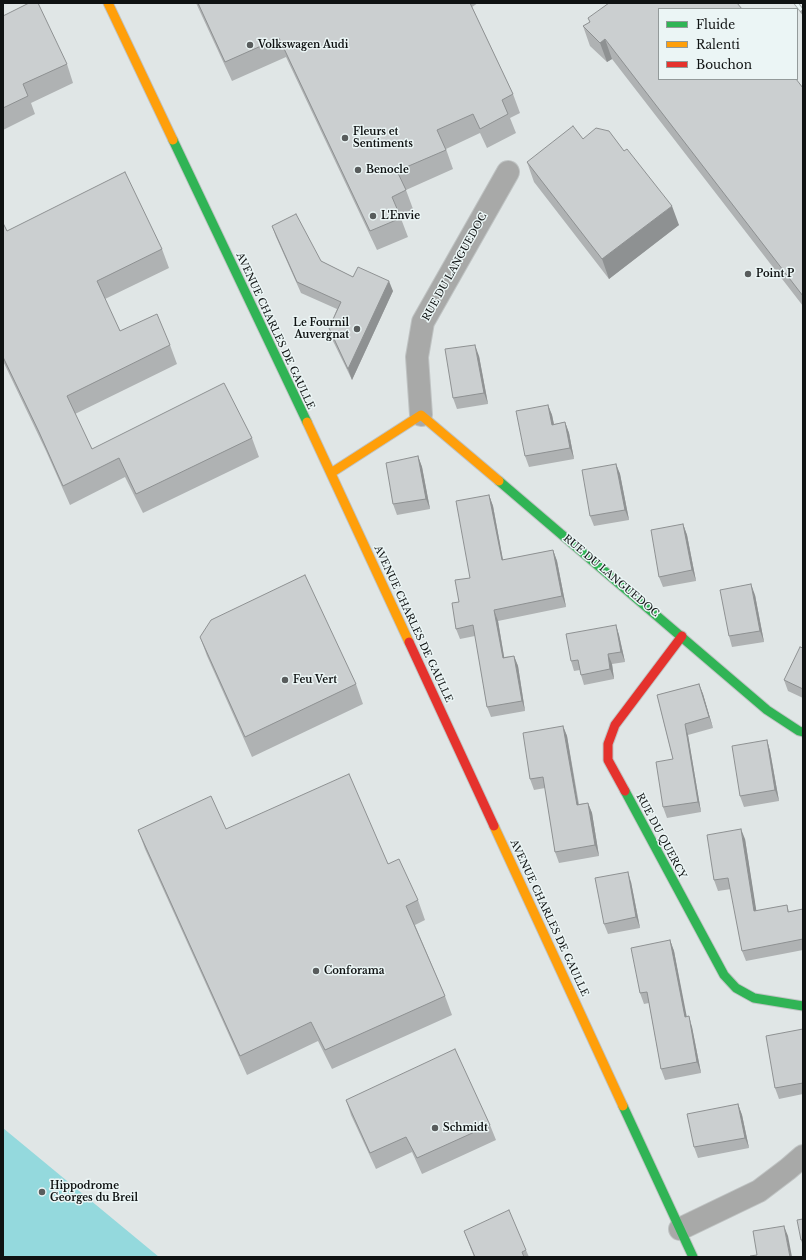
<!DOCTYPE html>
<html>
<head>
<meta charset="utf-8">
<style>
	body { margin:0 }
	#map { position:relative; width:806px; height:1260px; overflow:hidden; background:#e0e6e6; font-family:"Libre Baskerville",serif }
	canvas { display:block }
	.frame { position:absolute; inset:0; border:4px solid #0f1212; pointer-events:none }
	.legend { position:absolute; left:658px; top:8px; width:140px; height:72px; box-sizing:border-box; background:#ebf5f5; border:1px solid #939a9a; margin:0; padding:5px 7px; list-style:none; font-size:12px; color:#0f1212 }
	.legend li { display:flex; align-items:center; gap:8px; height:20px }
	.legend b { width:20px; border:1px solid #939a9a }
</style>
</head>
<body>
<div id="map">
<canvas width="806" height="1260"></canvas>
<div class="frame"></div>
<ul class="legend">
<li><b style="height:5px;background:#30b455"></b>Fluide</li>
<li><b style="height:5px;background:#ff9f0a"></b>Ralenti</li>
<li><b style="height:5px;background:#e5322d"></b>Bouchon</li>
</ul>
</div>
<script>
const ctx = document.querySelector('canvas').getContext('2d');
ctx.lineJoin = 'round';
function paint(path, color) {
  ctx.fillStyle = color;
  ctx.fill(path, 'evenodd');
}
function toPath(rows) {
  const path = new Path2D();
  for (const r of rows) {
    path.moveTo(r[0], r[1]);
    for (let i = 2; i < r.length; i += 2) path.lineTo(r[i], r[i + 1]);
  }
  return path;
}
function stroke(path, color, width, dash) {
  ctx.strokeStyle = color;
  ctx.lineWidth = width;
  ctx.lineCap = dash ? 'butt' : 'round';
  ctx.setLineDash(dash || []);
  ctx.stroke(path);
}
function write(font, color, halo, rows, align = 'center') {
  ctx.font = font + ' "Libre Baskerville",serif';
  ctx.lineWidth = 3;
  ctx.setLineDash([]);
  ctx.textBaseline = 'middle';
  ctx.strokeStyle = halo;
  ctx.fillStyle = color;
  for (const [text, x, y, turn = 0] of rows) {
    ctx.save();
    ctx.translate(x, y);
    ctx.rotate((+turn || 0) * Math.PI / 180);
    ctx.textAlign = isNaN(turn) ? turn : align;
    if (halo) ctx.strokeText(text, 0, 0);
    ctx.fillText(text, 0, 0);
    ctx.restore();
  }
}
const green = toPath([
	[3,1128,159,1257,3,1257]
]);
const street = toPath([
	[421,415,417,357,423,322,508,172],
	[680,1229,759,1191,788,1169,803,1156]
]);
const fast = toPath([
	[173,140,307,422],
	[499,481,767,710,799,731,803,732],
	[625,791,724,975,736,988,754,998,803,1006],
	[623,1106,693,1257]
]);
const slow = toPath([
	[108,3,173,140],
	[307,422,409,642],
	[331,473,421,415,499,481],
	[494,826,623,1106]
]);
const jam = toPath([
	[409,642,494,826],
	[625,791,608,760,608,744,615,725,682,636]
]);
const rail = toPath([
	[796,3,803,12]
]);
const wall = toPath([
	[196,3,478,3,472,7,513,94,520,113,510,118,516,133,487,148,480,133,446,149,453,169,406,190,413,209,400,216,408,237,377,250,286,57,232,81],
	[3,16,67,64,73,83,31,103,35,114,3,130],
	[588,18,803,88,803,306,612,59,607,62,590,46,583,26,590,22],
	[583,139,679,225,609,279,534,182,527,162],
	[3,223,7,231,162,249,169,268,105,299,120,331,170,345,177,364,75,414,92,449,252,438,259,457,143,513,125,477,70,505,46,451,3,361],
	[272,226,321,261,353,277,393,291,352,380,332,339,329,328,337,309,301,293,276,237],
	[479,356,488,404,457,409,453,398],
	[548,405,552,415,554,424,565,422,569,433,574,459,529,467,525,456],
	[418,456,422,467,430,509,397,515,393,504],
	[616,464,620,474,629,520,594,526,590,516],
	[489,495,493,506,503,560,553,550,557,561,566,607,498,621,504,657,514,656,518,666,525,711,491,717,487,707,475,636,460,639,456,629,459,602,470,578],
	[683,524,687,535,696,581,663,587,659,577],
	[755,595,764,642,732,647,729,636],
	[616,625,619,635,625,662,612,664,614,679,584,685,581,675,580,670,574,671,571,661],
	[200,637,356,684,363,704,252,757,207,656],
	[803,648,803,698,788,691,784,680],
	[699,684,703,694,713,728,688,735,701,812,667,818,663,807,673,759,657,695],
	[563,726,567,736,579,804,588,803,592,813,599,856,559,863,555,852,545,788,534,790,530,779],
	[767,740,770,751,779,801,744,807,740,796],
	[226,829,388,864,418,900,425,920,415,925,445,996,452,1015,332,1069,318,1041,247,1075,145,849,138,830],
	[745,839,756,911,787,905,789,912,803,909,803,950,746,961,742,951,731,889,718,891,714,880],
	[631,882,640,928,608,934,604,924],
	[670,940,674,951,686,1017,692,1027,701,1073,665,1080,661,1069,649,1003,644,1004,640,993],
	[803,1029,803,1094,779,1099,775,1088],
	[346,1100,490,1125,496,1140,422,1174,412,1152,376,1169,351,1115],
	[738,1104,742,1115,749,1148,698,1158,694,1147],
	[803,1219,803,1246,801,1240],
	[464,1231,526,1250,529,1257,474,1257]
]);
const shadedWall = toPath([
	[605,39,612,59,607,62,600,43],
	[672,206,679,225,609,279,602,259],
	[389,281,393,291,352,380,348,369],
	[475,345,479,356,488,404,484,393],
	[548,405,552,415,556,435,552,425],
	[565,422,569,433,574,459,570,448],
	[418,456,422,467,430,509,426,499],
	[616,464,620,474,629,520,625,510],
	[489,495,493,506,505,571,502,560],
	[683,524,687,535,696,581,692,570],
	[553,550,557,561,566,607,562,596],
	[751,584,755,595,764,642,760,631],
	[494,610,498,621,506,668,503,658],
	[616,625,619,635,625,662,621,652],
	[608,654,612,664,614,679,610,669],
	[514,656,518,666,525,711,522,701],
	[699,684,703,694,713,728,709,717],
	[685,724,688,735,701,812,698,802],
	[563,726,567,736,580,815,577,805],
	[767,740,770,751,779,801,775,790],
	[588,803,592,813,599,856,595,845],
	[741,829,745,839,758,921,754,911],
	[628,872,631,882,640,928,636,917],
	[670,940,674,951,689,1028,685,1017],
	[689,1016,692,1027,701,1073,697,1062],
	[738,1104,742,1115,749,1148,745,1138],
	[784,1226,788,1236,792,1257,790,1257]
]);
const building = toPath([
	[29,3,38,3,67,64,23,84,28,96,3,108,3,16,29,3],
	[198,3,470,3,513,94,502,100,508,114,480,129,473,114,437,130,446,150,397,171,406,190,392,197,401,218,370,231,279,38,225,62,198,3],
	[609,3,737,3,742,9,659,9,659,79,796,79,803,88,803,296,605,39,600,43,583,26,590,22,588,18,609,3],
	[573,126,583,139,596,128,609,131,624,151,627,149,672,206,602,259,527,162,573,126],
	[125,172,162,249,97,281,120,331,157,314,170,345,67,396,92,449,224,383,252,438,136,494,119,458,63,486,39,432,3,357,3,223,7,231,125,172],
	[296,214,321,261,353,277,358,267,389,281,348,369,329,328,341,302,297,282,272,226,296,214],
	[475,345,484,393,453,398,445,349,475,345],
	[548,405,552,425,565,422,570,448,525,456,516,411,548,405],
	[418,456,426,499,393,504,386,463,418,456],
	[616,464,625,510,590,516,582,470,616,464],
	[489,495,502,560,553,550,562,596,494,610,503,658,514,656,522,701,487,707,473,625,456,629,452,603,459,602,455,580,470,578,456,501,489,495],
	[683,524,692,570,659,577,651,530,683,524],
	[305,575,356,684,245,737,200,637,211,620,305,575],
	[751,584,760,631,729,636,720,590,751,584],
	[616,625,621,652,608,654,610,669,581,675,578,660,571,661,566,634,616,625],
	[800,647,803,648,803,689,784,680,800,647],
	[699,684,709,717,685,724,698,802,663,807,656,762,673,759,657,695,699,684],
	[563,726,577,805,588,803,595,845,555,852,543,777,530,779,523,733,563,726],
	[767,740,775,790,740,796,732,746,767,740],
	[349,774,388,864,399,859,418,900,406,906,445,996,325,1050,311,1022,240,1056,138,830,211,796,226,829,349,774],
	[741,829,754,911,787,905,788,912,803,909,803,939,742,951,728,878,714,880,707,835,741,829],
	[628,872,636,917,604,924,595,878,628,872],
	[670,940,685,1017,689,1016,697,1062,661,1069,647,992,640,993,631,948,670,940],
	[803,1029,803,1083,775,1088,766,1036,803,1029],
	[455,1049,490,1125,417,1158,406,1137,370,1153,346,1100,455,1049],
	[738,1104,745,1138,694,1147,687,1114,738,1104],
	[509,1210,526,1250,522,1252,524,1257,475,1257,464,1231,509,1210],
	[803,1219,803,1240,801,1240,797,1220,803,1219],
	[784,1226,790,1257,750,1257,750,1256,757,1255,753,1231,784,1226]
]);
const markers = [
	[250,45,4,"#585c5c"],
	[345,138,4,"#585c5c"],
	[358,170,4,"#585c5c"],
	[373,216,4,"#585c5c"],
	[748,274,4,"#585c5c"],
	[357,329,4,"#585c5c"],
	[285,680,4,"#585c5c"],
	[316,971,4,"#585c5c"],
	[435,1128,4,"#585c5c"],
	[42,1192,4,"#585c5c"]
];
const poiNames = [
	["Volkswagen Audi",258,45],
	["Fleurs et",353,132],
	["Sentiments",353,144],
	["Benocle",366,170],
	["L'Envie",381,216],
	["Point P",756,274],
	["Le Fournil",349,323,"right"],
	["Auvergnat",349,335,"right"],
	["Feu Vert",293,680],
	["Conforama",324,971],
	["Schmidt",443,1128],
	["Hippodrome",50,1186],
	["Georges du Breil",50,1198]
];
const streetNames = [
	["RUE DU LANGUEDOC",455,267,-61],
	["AVENUE CHARLES DE GAULLE",275,331,65],
	["RUE DU LANGUEDOC",611,576,40],
	["AVENUE CHARLES DE GAULLE",413,624,65],
	["RUE DU QUERCY",661,836,62],
	["AVENUE CHARLES DE GAULLE",549,918,65]
];
paint(green, '#94d9dd');
stroke(street, '#bfc3c3', 24);
stroke(fast, '#bfc3c3', 11);
stroke(slow, '#bfc3c3', 11);
stroke(jam, '#bfc3c3', 11);
stroke(street, '#a8a9a8', 22);
stroke(fast, '#30b455', 9);
stroke(slow, '#ff9f0a', 9);
stroke(jam, '#e5322d', 9);
stroke(rail, '#a5a8a8', 4.5);
stroke(rail, '#ebf5f5', 3, [9]);
paint(wall, '#afb2b3');
paint(shadedWall, '#8e9192');
paint(building, '#cbcfd0');
stroke(building, '#8e9192', 1);
for (const [x, y, r, color] of markers) {
  const dot = new Path2D();
  dot.arc(x, y, r, 0, 2 * Math.PI);
  ctx.fillStyle = color;
  ctx.fill(dot);
  stroke(dot, '#ebf5f5', 1.5);
}
write('bold 10px', '#0f1212', '#ebf5f5', poiNames, 'left');
write('10px', '#0f1212', '#ebf5f5', streetNames);
</script>
</body>
</html>
